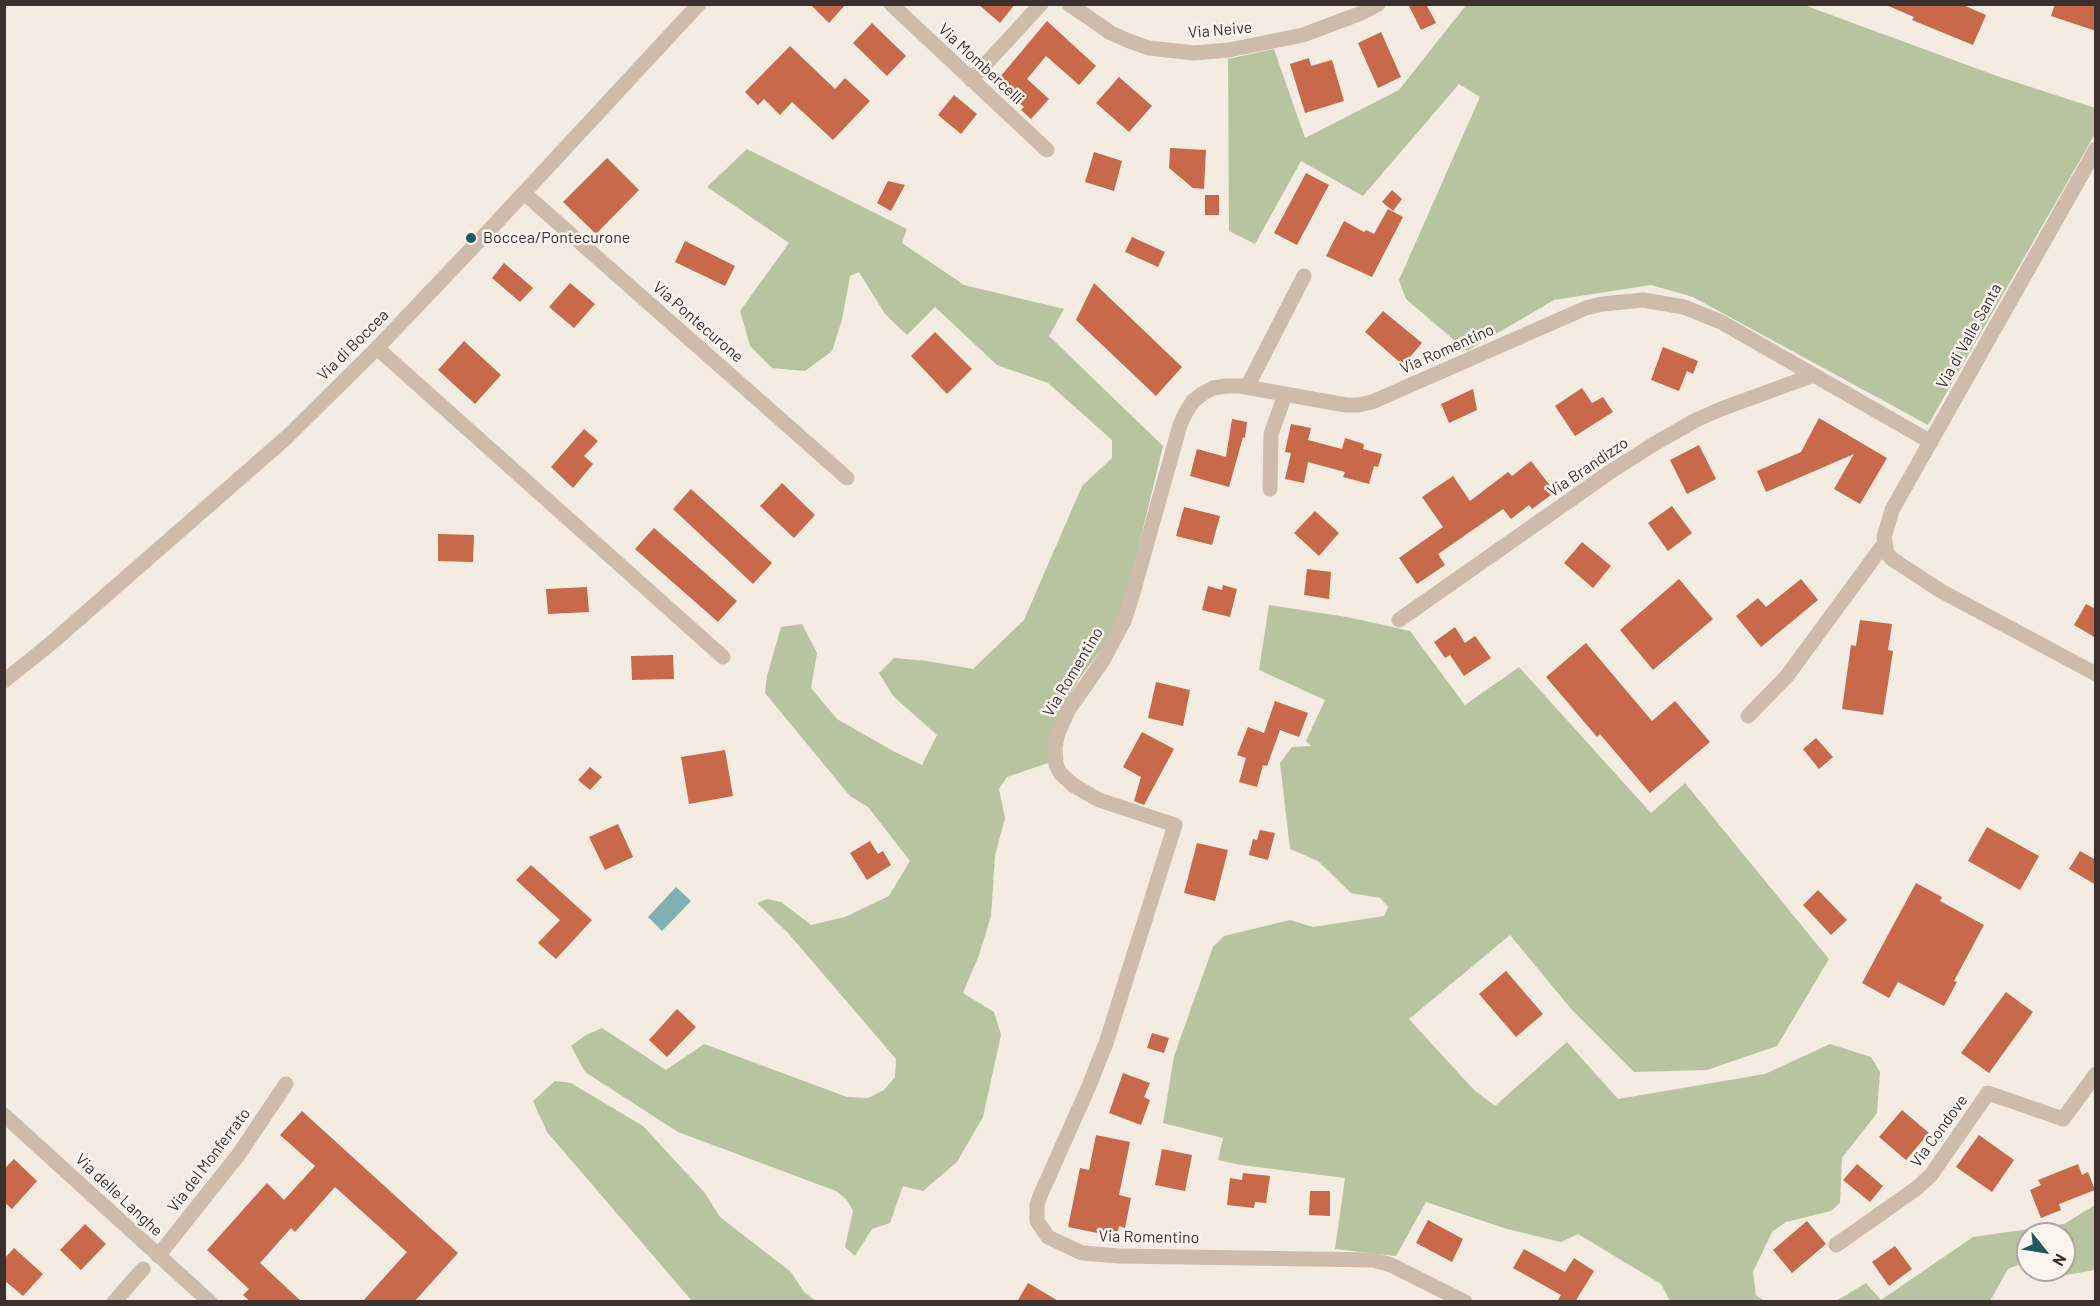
<!DOCTYPE html>
<html>
<head>
<meta charset="utf-8">
<style>
	body { margin:0 }
	#map { position:relative; width:2100px; height:1306px; overflow:hidden; background:#f4ebe1; font-family:Barlow,sans-serif }
	canvas { display:block }
	.frame { position:absolute; inset:0; border:6px solid #3b302b; pointer-events:none }
	.north { position:absolute; left:2016px; top:1222px; width:60px; height:60px; box-sizing:border-box; background:#fbf5ee; border:2px solid #aea6a0; border-radius:50%; rotate:120deg; font-size:16px; font-weight:700; line-height:24px; text-align:center; color:#3b302b }
	.north::after { content:''; display:block; margin:auto; width:21px; height:27px; background:#1f5a5e; clip-path:polygon(50% 0,100% 100%,50% 72%,0 100%) }
</style>
</head>
<body>
<div id="map">
<canvas width="2100" height="1306"></canvas>
<div class="frame"></div>
<div class="north">N</div>
</div>
<script>
const ctx = document.querySelector('canvas').getContext('2d');
ctx.lineJoin = 'round';
function paint(path, color) {
  ctx.fillStyle = color;
  ctx.fill(path, 'evenodd');
}
function toPath(rows) {
  const path = new Path2D();
  for (const r of rows) {
    path.moveTo(r[0], r[1]);
    for (let i = 2; i < r.length; i += 2) path.lineTo(r[i], r[i + 1]);
  }
  return path;
}
function stroke(path, color, width, dash) {
  ctx.strokeStyle = color;
  ctx.lineWidth = width;
  ctx.lineCap = dash ? 'butt' : 'round';
  ctx.setLineDash(dash || []);
  ctx.stroke(path);
}
function write(font, color, halo, rows, align = 'center') {
  ctx.font = font + ' Barlow,sans-serif';
  ctx.lineWidth = 5;
  ctx.setLineDash([]);
  ctx.textBaseline = 'middle';
  ctx.strokeStyle = halo;
  ctx.fillStyle = color;
  for (const [text, x, y, turn = 0] of rows) {
    ctx.save();
    ctx.translate(x, y);
    ctx.rotate((+turn || 0) * Math.PI / 180);
    ctx.textAlign = isNaN(turn) ? turn : align;
    if (halo) ctx.strokeText(text, 0, 0);
    ctx.fillText(text, 0, 0);
    ctx.restore();
  }
}
const green = toPath([
	[1467,4,1804,5,1997,76,2095,108,2095,134,1928,425,1693,297,1651,285,1554,300,1467,351,1406,299,1399,280,1480,97,1459,84,1363,196,1301,161,1255,244,1229,231,1228,59,1274,49,1305,138,1399,90],
	[747,149,907,229,902,243,964,285,1064,309,1049,336,1163,446,1127,595,1111,636,1080,678,1058,715,1051,762,1007,777,999,789,1005,818,995,856,991,916,979,955,963,993,994,1012,1001,1035,983,1117,957,1162,923,1191,903,1186,890,1223,872,1229,855,1256,845,1247,853,1211,847,1200,836,1191,678,1132,585,1072,571,1046,586,1035,602,1028,666,1070,704,1044,847,1097,868,1098,884,1090,895,1077,896,1059,788,933,757,903,767,899,781,902,811,925,845,917,889,896,910,861,868,807,850,796,765,693,767,676,781,627,802,624,817,653,811,688,837,719,893,751,922,765,937,735,893,696,879,673,894,658,927,661,973,669,1024,620,1082,486,1112,458,1112,440,1048,383,997,365,935,307,907,335,885,314,859,272,850,276,842,320,832,351,805,371,772,368,750,346,740,311,789,243,707,187],
	[1269,605,1347,617,1410,631,1465,705,1519,667,1651,813,1685,783,1829,959,1777,1046,1707,1070,1634,1072,1572,1010,1510,935,1409,1019,1474,1090,1495,1106,1567,1042,1618,1099,1765,1074,1830,1044,1871,1057,1880,1072,1877,1113,1842,1158,1840,1203,1831,1211,1786,1222,1772,1232,1753,1272,1756,1295,1764,1301,1670,1301,1661,1284,1578,1234,1561,1242,1507,1229,1426,1202,1396,1256,1335,1249,1345,1178,1241,1165,1218,1160,1223,1138,1163,1123,1174,1056,1213,947,1224,936,1290,920,1313,927,1384,916,1388,907,1380,898,1351,893,1318,861,1290,849,1280,763,1292,747,1311,746,1306,741,1325,700,1259,670],
	[555,1081,571,1083,643,1126,704,1192,720,1217,791,1272,804,1292,816,1301,692,1301,547,1132,533,1101],
	[2095,1205,2095,1270,2060,1276,2050,1270,2064,1270,2064,1234,2028,1234,2028,1261,2008,1269,1990,1301,1836,1301,1866,1283,1881,1300,1973,1237,2064,1224]
]);
const water = toPath([
	[676,887,691,901,662,931,648,917]
]);
const building = toPath([
	[810,4,846,4,829,23],
	[978,4,1015,4,1000,23],
	[1408,4,1426,4,1436,23,1421,30],
	[1884,4,1961,4,1986,15,1973,45,1912,20,1914,17],
	[2055,4,2096,4,2096,31,2051,16],
	[1047,21,1096,66,1079,85,1046,56,1027,79,1049,99,1031,119,1021,110,1024,107,995,83],
	[872,23,906,56,887,76,853,43],
	[1381,32,1401,77,1378,88,1358,43],
	[790,46,835,89,845,78,870,101,833,140,792,102,780,115,764,99,758,105,745,92],
	[1309,58,1311,66,1332,60,1344,101,1305,113,1290,64],
	[1119,77,1152,106,1129,132,1096,103],
	[954,95,977,114,961,134,938,115],
	[1170,148,1206,150,1204,189,1193,188,1169,168],
	[1094,152,1122,161,1114,191,1085,182],
	[607,158,639,190,596,234,563,202],
	[1306,173,1329,185,1297,245,1274,233],
	[888,181,905,185,891,211,877,203],
	[1392,190,1402,199,1393,211,1382,202],
	[1205,195,1219,195,1219,215,1205,215],
	[1388,209,1403,217,1372,277,1326,256,1344,221,1364,232,1366,230,1374,234],
	[1132,237,1165,252,1158,267,1125,252],
	[685,241,735,266,725,286,675,262],
	[504,263,533,288,520,302,492,278],
	[570,283,595,304,574,328,549,307],
	[1094,283,1182,367,1156,396,1076,320],
	[1383,311,1422,343,1403,365,1365,332],
	[935,332,972,369,947,394,911,356],
	[464,341,501,375,475,404,438,370],
	[1663,347,1698,361,1693,374,1687,371,1679,391,1651,380],
	[1582,388,1592,403,1603,397,1613,412,1575,436,1555,406],
	[1473,389,1477,410,1449,423,1441,404],
	[1819,418,1887,458,1860,504,1834,489,1854,454,1766,492,1757,471,1801,452],
	[1232,419,1247,422,1245,438,1243,437,1229,487,1190,476,1197,449,1226,457],
	[1291,424,1311,428,1308,440,1342,449,1345,438,1364,444,1363,449,1382,454,1378,467,1374,466,1369,484,1343,477,1345,472,1308,462,1304,483,1285,479,1291,453,1285,452],
	[584,429,598,441,584,456,593,464,573,488,551,467],
	[1699,445,1716,479,1687,494,1670,460],
	[1531,461,1555,492,1532,509,1529,505,1511,519,1503,509,1438,554,1445,565,1417,584,1399,558,1443,527,1422,497,1453,476,1470,501,1508,472,1512,476],
	[782,483,815,515,794,538,760,506],
	[691,489,772,563,753,584,673,509],
	[1672,506,1692,533,1668,551,1648,523],
	[1184,507,1220,516,1212,545,1176,536],
	[1315,511,1339,533,1319,556,1294,533],
	[654,528,737,601,718,622,635,549],
	[438,534,474,535,473,562,438,561],
	[1582,542,1611,566,1593,588,1564,563],
	[1307,569,1331,572,1329,599,1304,595],
	[1679,579,1713,619,1653,670,1620,630],
	[1801,579,1818,600,1761,647,1736,616,1758,598,1766,607],
	[1223,585,1237,589,1230,617,1202,610,1208,586,1222,590],
	[587,587,589,612,548,614,546,589],
	[2086,604,2096,609,2096,638,2074,625],
	[1860,620,1892,624,1888,650,1893,651,1883,715,1842,709,1851,645,1856,646],
	[1455,627,1465,643,1475,636,1491,658,1464,676,1450,655,1445,658,1434,642],
	[1586,643,1652,721,1675,701,1710,742,1650,793,1600,734,1597,737,1546,677],
	[673,655,674,679,632,680,631,656],
	[1156,682,1190,690,1183,726,1148,718],
	[1275,701,1308,713,1299,737,1280,730,1267,766,1263,765,1257,787,1239,782,1246,758,1237,755,1248,727,1264,733],
	[1142,732,1174,749,1144,805,1134,801,1141,777,1123,767],
	[1816,738,1833,757,1819,769,1803,749],
	[725,750,733,796,689,804,681,757],
	[590,767,602,777,590,790,578,780],
	[618,824,633,857,605,870,589,837],
	[1987,827,2039,856,2020,890,1968,861],
	[1260,830,1275,833,1268,860,1249,855,1253,839,1257,840],
	[870,841,878,854,883,851,891,865,867,880,850,853],
	[1197,843,1228,850,1215,901,1184,893],
	[2080,851,2096,860,2096,885,2069,869],
	[531,865,592,920,556,959,538,943,560,920,516,880],
	[1916,883,1942,897,1940,901,1984,925,1954,981,1957,982,1944,1006,1898,982,1889,998,1862,983],
	[1818,890,1847,920,1831,935,1803,905],
	[1506,971,1543,1014,1516,1037,1479,994],
	[2006,992,2033,1012,1989,1073,1961,1053],
	[677,1009,696,1027,667,1057,649,1040],
	[1152,1033,1169,1038,1164,1053,1147,1048],
	[1123,1073,1150,1083,1144,1097,1150,1100,1141,1125,1109,1113],
	[1902,1110,1929,1133,1906,1160,1879,1137],
	[302,1111,458,1253,414,1302,362,1302,407,1252,335,1187,295,1232,291,1228,260,1263,302,1302,251,1302,243,1295,249,1289,207,1250,267,1183,284,1200,315,1166,280,1135],
	[1096,1135,1130,1142,1119,1195,1131,1198,1125,1228,1119,1226,1117,1237,1068,1227,1080,1168,1089,1170],
	[1979,1135,2014,1160,1992,1192,1956,1167],
	[1162,1149,1192,1155,1185,1191,1155,1185],
	[14,1159,37,1181,12,1209,4,1202,4,1169],
	[1857,1164,1883,1186,1870,1202,1843,1180],
	[2078,1164,2082,1175,2088,1172,2095,1190,2059,1204,2061,1210,2041,1218,2030,1190,2041,1185,2038,1180],
	[1243,1173,1270,1176,1266,1203,1255,1202,1254,1208,1227,1205,1230,1178,1242,1180],
	[1310,1191,1330,1191,1330,1216,1309,1215],
	[1428,1220,1463,1239,1452,1262,1416,1243],
	[1807,1221,1826,1244,1792,1273,1773,1250],
	[85,1224,106,1244,81,1270,60,1250],
	[1895,1246,1912,1269,1889,1286,1872,1262],
	[14,1248,43,1274,23,1296,4,1280,4,1259],
	[1524,1249,1565,1272,1574,1258,1594,1271,1575,1302,1557,1302,1561,1295,1513,1268],
	[1028,1283,1060,1302,1017,1302]
]);
const minor = toPath([
	[891,4,1047,150],
	[1069,4,1111,33,1129,41,1149,48,1194,53,1229,50,1303,35,1359,14,1378,4],
	[971,80,1041,4],
	[2096,149,1892,510,1884,537,1887,553,1892,559,1941,591,2096,674],
	[524,193,847,478],
	[377,348,723,657],
	[1247,387,1304,276],
	[1270,489,1271,434,1285,395],
	[1399,620,1610,472,1654,444,1696,420,1721,409,1814,375],
	[1748,716,1787,676,1884,544],
	[4,1115,210,1302],
	[1836,1245,1917,1188,1931,1175,1988,1093,2063,1119,2096,1074],
	[158,1256,239,1154,286,1084],
	[114,1302,143,1269],
	[1465,1302,1391,1265,1374,1260,1120,1256,1082,1253,1048,1237,1037,1221,1037,1205,1040,1196,1089,1086,1106,1043,1175,825,1099,800,1073,785,1060,773,1056,764,1055,747,1058,733,1069,709,1102,662,1124,621,1133,593,1180,425,1186,412,1193,401,1202,394,1213,388,1226,386,1240,386,1346,405,1358,405,1372,402,1586,308,1602,304,1643,300,1684,307,1721,322,1931,442]
]);
const tertiary = toPath([
	[4,681,49,645,287,437,377,348,495,224,699,4]
]);
const markers = [
	[471,238,6,"#1f5a5e"]
];
const streetNames = [
	["Via Neive",1220,30,-5],
	["Via Mombercelli",981,64,43],
	["Via Pontecurone",698,322,41],
	["Via di Valle Santa",1969,336,-61],
	["Via di Boccea",353,345,-45],
	["Via Romentino",1447,349,-24],
	["Via Brandizzo",1588,467,-34],
	["Via Romentino",1073,672,-59],
	["Via Condove",1939,1131,-54],
	["Via del Monferrato",209,1160,-53],
	["Via delle Langhe",119,1195,43],
	["Via Romentino",1149,1237,1]
];
const poiNames = [
	["Boccea/Pontecurone",483,238]
];
paint(green, '#b8c4a0');
paint(water, '#7fb0b2');
paint(building, '#c8694b');
stroke(minor, '#cdbbac', 15);
stroke(tertiary, '#cdbbac', 15);
for (const [x, y, r, color] of markers) {
  const dot = new Path2D();
  dot.arc(x, y, r, 0, 2 * Math.PI);
  ctx.fillStyle = color;
  ctx.fill(dot);
  stroke(dot, '#fbf5ee', 2);
}
write('16px', '#3b302b', '#fbf5ee', streetNames);
write('16px', '#3b302b', '#fbf5ee', poiNames, 'left');
</script>
</body>
</html>
